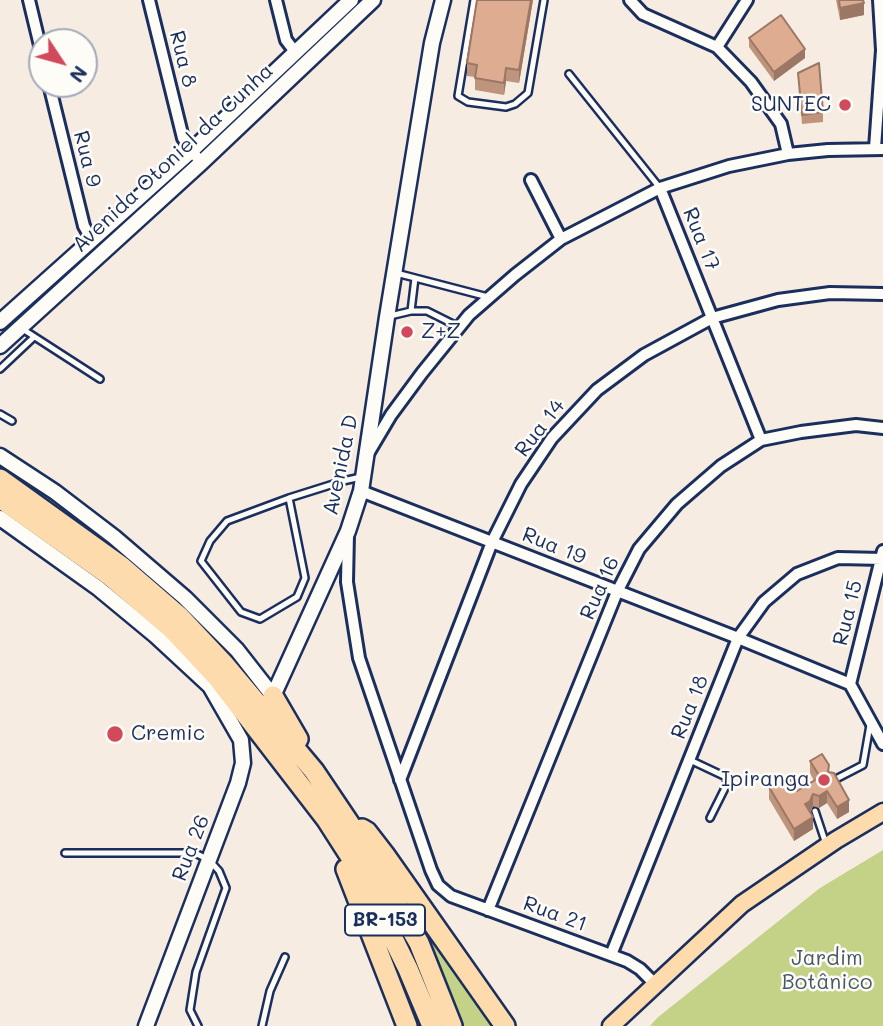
<!DOCTYPE html>
<html>
<head>
<meta charset="utf-8">
<style>
	body { margin:0 }
	#map { position:relative; width:883px; height:1026px; overflow:hidden; background:#f7ece2; font-family:Mali,sans-serif }
	canvas { display:block }
	.north { position:absolute; left:28px; top:28px; width:70px; height:70px; box-sizing:border-box; background:#fdfcf7; border:2px solid #a3aaba; border-radius:50%; rotate:126deg; font-size:19px; font-weight:700; line-height:28px; text-align:center; color:#1b2f5e }
	.north::after { content:''; display:block; margin:auto; width:24px; height:32px; background:#d1495b; clip-path:polygon(50% 0,100% 100%,50% 72%,0 100%) }
</style>
</head>
<body>
<div id="map">
<canvas width="883" height="1026"></canvas>
<div class="north">N</div>
</div>
<script>
const ctx = document.querySelector('canvas').getContext('2d');
ctx.lineJoin = 'round';
function paint(path, color) {
  ctx.fillStyle = color;
  ctx.fill(path, 'evenodd');
}
function toPath(rows) {
  const path = new Path2D();
  for (const r of rows) {
    path.moveTo(r[0], r[1]);
    for (let i = 2; i < r.length; i += 2) path.lineTo(r[i], r[i + 1]);
  }
  return path;
}
function stroke(path, color, width, dash) {
  ctx.strokeStyle = color;
  ctx.lineWidth = width;
  ctx.lineCap = dash ? 'butt' : 'round';
  ctx.setLineDash(dash || []);
  ctx.stroke(path);
}
function write(font, color, halo, rows, align = 'center') {
  ctx.font = font + ' Mali,sans-serif';
  ctx.lineWidth = 5;
  ctx.setLineDash([]);
  ctx.textBaseline = 'middle';
  ctx.strokeStyle = halo;
  ctx.fillStyle = color;
  for (const [text, x, y, turn = 0] of rows) {
    ctx.save();
    ctx.translate(x, y);
    ctx.rotate((+turn || 0) * Math.PI / 180);
    ctx.textAlign = isNaN(turn) ? turn : align;
    if (halo) ctx.strokeText(text, 0, 0);
    ctx.fillText(text, 0, 0);
    ctx.restore();
  }
}
const green = toPath([
	[883,850,883,1026,650,1026,657,1018,820,888],
	[413,906,499,1026,463,1026],
	[380,925,422,1026,411,1026]
]);
const lane = toPath([
	[474,0,458,96,468,102,506,107,515,104,528,93,544,0],
	[569,74,660,188],
	[396,273,488,297],
	[411,311,415,278],
	[390,316,411,311,427,311,459,327],
	[21,328,100,379],
	[0,369,34,337],
	[0,414,12,421],
	[289,498,305,578,297,597,260,619,241,612,201,561,210,541,227,521,289,498,343,481,361,477],
	[690,760,726,777,727,784,710,818],
	[834,780,863,765,870,725],
	[815,811,826,844],
	[65,853,195,853,209,860,219,871,226,888,196,972,190,1010,198,1026],
	[262,1026,270,991,285,957]
]);
const street = toPath([
	[29,0,42,54],
	[149,0,183,138,201,163],
	[276,0,286,40,296,53],
	[630,0,643,14,717,47,751,82,781,124,788,154],
	[717,47,747,0],
	[49,84,84,226,92,240],
	[875,148,882,50,879,0],
	[531,180,561,239],
	[660,188,761,440],
	[369,452,391,415,422,373,469,315,515,275,561,239,660,188,729,166,788,154,828,150,883,149],
	[361,491,738,638,850,684],
	[348,534,347,582,359,658,431,870,438,885,451,896,627,961,640,969,655,984],
	[850,684,883,551],
	[850,684,883,744],
	[400,780,492,542,521,484,552,438,597,390,644,355,712,318,778,300,830,293,883,294],
	[488,910,617,592,639,549,677,504,721,466,761,440,801,432,856,425,883,428],
	[611,955,738,638,764,602,797,574,838,558,883,559]
]);
const secondary = toPath([
	[0,322,191,151,351,0],
	[0,346,201,163,373,0],
	[0,456,55,492,114,537,185,598,237,650,273,696,348,531,361,491,387,317,432,43,443,0],
	[0,518,98,588,156,636,210,686,241,740,243,763,238,783,146,1026]
]);
const primary = toPath([
	[611,1026,742,904,836,840,883,812]
]);
const highway = toPath([
	[0,479,121,566,180,617,225,665,314,771,351,826,419,943,452,1026],
	[0,498,110,576,172,629,216,676,327,820,361,873,408,969,432,1026],
	[273,696,298,739],
	[362,829,367,832,384,854,505,1026],
	[346,869,407,1026]
]);
const wall = toPath([
	[477,0,533,0,519,83,506,81,504,95,475,90,475,77,467,76,467,63],
	[836,0,863,0,864,15,840,20],
	[749,38,805,58,774,81,749,47],
	[798,73,823,112,823,122,802,124],
	[810,761,829,772,849,812,837,819,827,803,819,808,813,806,811,812,813,829,794,841,769,799,769,787,797,791,814,781,810,773]
]);
const shadedWall = toPath([
	[531,0,533,0,519,83,519,70],
	[864,3,864,15,840,20,840,8],
	[805,49,805,58,774,81,774,72],
	[506,68,506,81,504,95,504,83],
	[827,791,827,803,819,808,819,796],
	[813,794,813,806,810,813,805,804],
	[849,800,849,812,837,819,837,807],
	[813,817,813,829,794,841,794,829]
]);
const building = toPath([
	[477,0,531,0,519,70,506,68,504,83,475,78,477,65,467,63,477,0],
	[839,0,863,0,864,3,840,8,839,0],
	[781,15,805,49,774,72,749,38,781,15],
	[819,63,823,112,802,115,798,73,819,63],
	[822,754,829,765,828,772,834,773,849,800,837,807,827,791,819,796,813,794,810,801,805,804,813,817,794,829,769,787,788,776,797,791,820,777,810,761,822,754]
]);
const markers = [
	[845,105,7,"#d1495b"],
	[407,332,7,"#d1495b"],
	[115,734,9,"#d1495b"],
	[824,780,7,"#d1495b"]
];
const shields = [
	[385,920,80]
];
const shieldNames = [
	["BR-153",385,920]
];
const streetNames = [
	["Rua 8",183,59,76],
	["Avenida Otoniel da Cunha",173,158,-43],
	["Rua 9",87,159,76],
	["Rua 17",701,239,68],
	["Rua 14",540,428,-52],
	["Avenida D",341,465,-78],
	["Rua 19",554,546,22],
	["Rua 16",600,588,-66],
	["Rua 15",848,613,-76],
	["Rua 18",690,707,-68],
	["Rua 26",191,848,-69],
	["Rua 21",555,914,20]
];
const poiNames = [
	["SUNTEC",831,105],
	["Z+Z",421,332,"left"],
	["Cremic",131,734,"left"],
	["Ipiranga",810,780]
];
const parkNames = [
	["Jardim",827,959],
	["Botânico",827,983]
];
paint(green, '#c3d286');
stroke(lane, '#1b2f5e', 10);
stroke(street, '#1b2f5e', 16);
stroke(secondary, '#1b2f5e', 19);
stroke(primary, '#1b2f5e', 21);
stroke(highway, '#1b2f5e', 24);
stroke(lane, '#fdfcf7', 5);
stroke(street, '#fdfcf7', 10);
stroke(secondary, '#fdfcf7', 14);
stroke(primary, '#fddbac', 16);
stroke(highway, '#fddbac', 19);
paint(wall, '#bf947c');
paint(shadedWall, '#9b7865');
paint(building, '#deac90');
stroke(building, '#9b7865', 2);
for (const [x, y, r, color] of markers) {
  const dot = new Path2D();
  dot.arc(x, y, r, 0, 2 * Math.PI);
  ctx.fillStyle = color;
  ctx.fill(dot);
  stroke(dot, '#fdfcf7', 2.5);
}
for (const [x, y, w] of shields) {
  const box = new Path2D();
  box.roundRect(x - w / 2, y - 15.5, w, 31, 5);
  ctx.fillStyle = '#fdfcf7';
  ctx.fill(box);
  stroke(box, '#1b2f5e', 2);
}
write('bold 19px', '#1b2f5e', null, shieldNames);
write('21px', '#1b2f5e', '#fdfcf7', streetNames);
write('21px', '#1b2f5e', '#fdfcf7', poiNames, 'right');
write('21px', '#455868', '#fdfcf7', parkNames);
</script>
</body>
</html>
